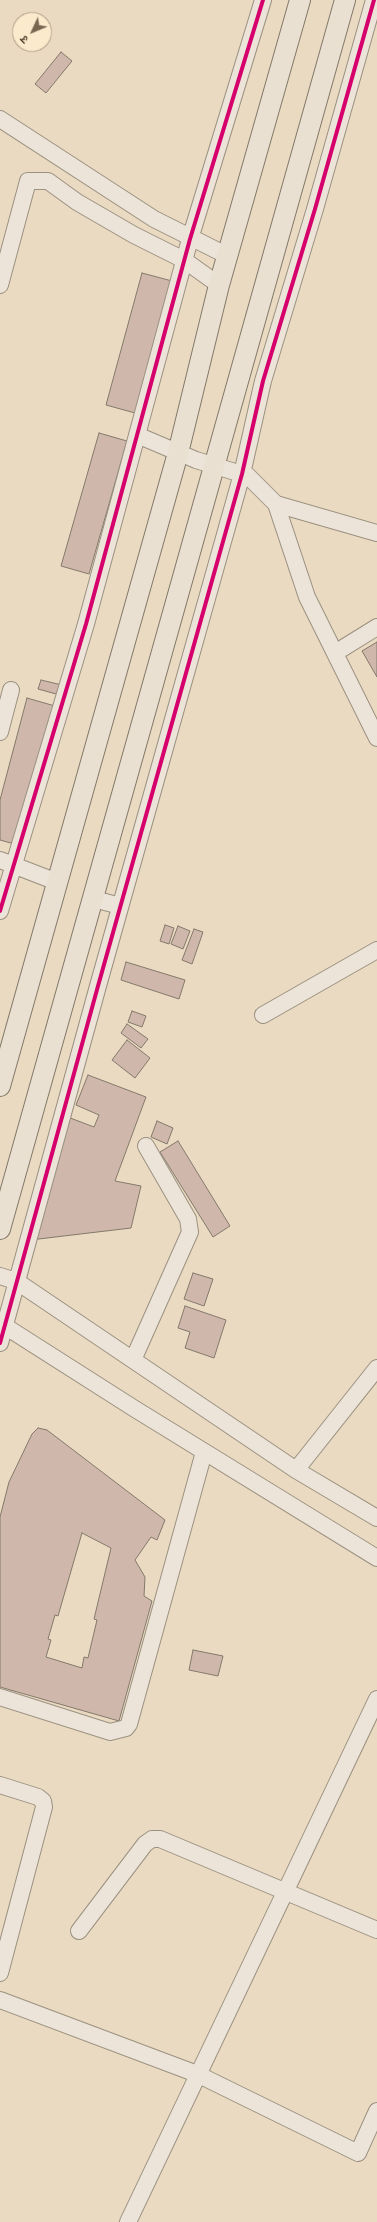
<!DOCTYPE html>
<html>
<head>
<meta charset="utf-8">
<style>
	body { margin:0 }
	#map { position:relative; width:377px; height:2222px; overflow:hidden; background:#eadac1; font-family:"Libre Caslon Text","Noto Serif Devanagari",serif }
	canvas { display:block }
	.north { position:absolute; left:12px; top:12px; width:40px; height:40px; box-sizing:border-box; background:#fceacc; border:1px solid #ae9d84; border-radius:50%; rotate:226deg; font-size:11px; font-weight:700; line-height:16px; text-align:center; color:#3a2a17 }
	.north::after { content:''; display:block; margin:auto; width:14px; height:18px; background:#786852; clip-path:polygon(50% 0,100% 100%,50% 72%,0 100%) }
</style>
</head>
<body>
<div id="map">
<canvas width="377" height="2222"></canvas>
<div class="north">उ</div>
</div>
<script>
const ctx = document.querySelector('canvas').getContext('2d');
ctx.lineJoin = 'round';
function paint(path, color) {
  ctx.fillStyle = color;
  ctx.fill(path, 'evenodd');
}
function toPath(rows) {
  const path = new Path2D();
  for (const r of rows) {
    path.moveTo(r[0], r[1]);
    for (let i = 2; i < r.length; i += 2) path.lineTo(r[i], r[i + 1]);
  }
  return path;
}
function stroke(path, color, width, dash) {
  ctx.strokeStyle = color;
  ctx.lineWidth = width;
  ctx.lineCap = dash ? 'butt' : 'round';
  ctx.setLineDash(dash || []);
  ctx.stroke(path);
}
const building = toPath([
	[61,52,72,61,46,93,35,84,61,52],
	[142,273,172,281,135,413,106,405,142,273],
	[99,433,127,441,89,574,61,566,99,433],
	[377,642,377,677,362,651,377,642],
	[41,680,62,685,60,695,38,689,41,680],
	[27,698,55,706,18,845,0,840,0,800,27,698],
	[165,925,174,928,169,944,160,941,165,925],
	[178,926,190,931,183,949,171,944,178,926],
	[194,929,203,932,192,964,182,960,194,929],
	[126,962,185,980,179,999,121,980,126,962],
	[132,1011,146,1016,142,1027,128,1022,132,1011],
	[127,1024,148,1039,141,1048,121,1033,127,1024],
	[127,1040,150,1058,135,1078,112,1060,127,1040],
	[88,1075,146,1097,115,1181,141,1186,131,1228,30,1240,65,1116,94,1127,99,1115,76,1105,88,1075],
	[157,1121,173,1128,167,1144,151,1137,157,1121],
	[178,1141,230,1226,213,1237,160,1152,178,1141],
	[193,1273,213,1279,204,1306,184,1299,193,1273],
	[185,1306,226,1320,214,1358,185,1348,190,1332,178,1328,185,1306],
	[38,1428,47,1430,165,1520,157,1540,151,1537,135,1560,145,1577,144,1596,152,1601,119,1721,0,1687,0,1517,9,1482,32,1434,38,1428],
	[82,1533,111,1548,94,1619,97,1620,88,1658,84,1657,82,1668,46,1657,51,1640,48,1639,55,1615,58,1616,82,1533],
	[193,1650,223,1656,218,1676,189,1670,193,1650]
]);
const minor = toPath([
	[0,119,154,219,228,256],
	[0,285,28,181,48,181,77,202,134,235,184,260,219,285],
	[137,435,196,460,248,476,276,504,307,597,377,738],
	[276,504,377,533],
	[335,653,377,627],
	[0,732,11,690],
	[0,860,57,882],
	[94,899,120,906],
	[0,911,86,624,190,239,263,0],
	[263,1015,377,950],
	[0,1276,16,1281,296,1470,377,1518],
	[0,1323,135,1409,377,1558],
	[0,1343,98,986,242,474,263,381,315,209,374,0],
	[133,1360,190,1232,188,1219,146,1146],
	[296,1470,377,1368],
	[0,1697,110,1732,126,1728,129,1724,204,1452],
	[0,1785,38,1797,43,1801,44,1807,0,1973],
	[79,1931,145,1844,152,1839,160,1839,377,1930],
	[0,2000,197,2074,358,2153,377,2111],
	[128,2222,377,1699]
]);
const major = toPath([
	[0,1086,178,453,219,285,300,0],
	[0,1229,345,0]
]);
const cycleway = toPath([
	[0,911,86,624,190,239,263,0],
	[0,1343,98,986,242,474,263,381,315,209,374,0]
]);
paint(building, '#cfb8ab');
stroke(building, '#83796a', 1);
stroke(minor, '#9b9181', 18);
stroke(major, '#83796a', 22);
stroke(minor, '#ece4d8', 16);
stroke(major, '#e9e0d1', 20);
stroke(cycleway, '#d6006c', 4);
</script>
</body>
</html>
